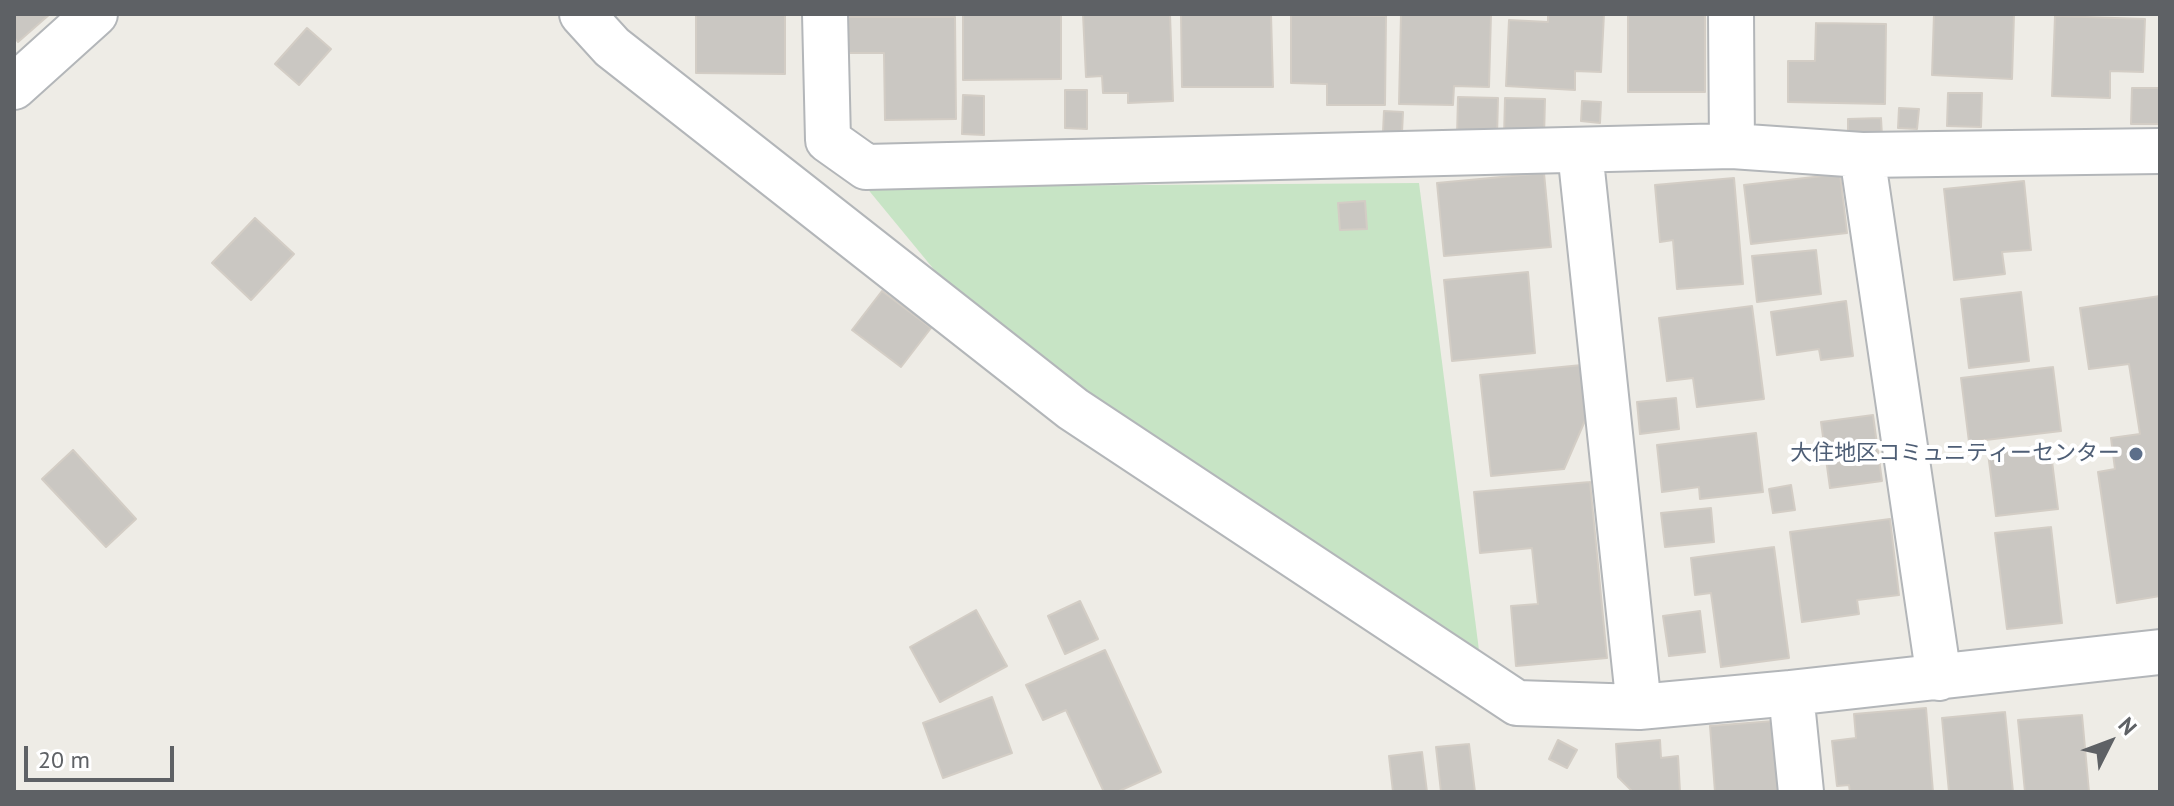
<!DOCTYPE html>
<html>
<head>
<meta charset="utf-8">
<style>
	body { margin:0 }
	#map { position:relative; width:2174px; height:806px; overflow:hidden; background:#eeece6; font-family:"PT Sans",sans-serif }
	canvas { display:block }
	.frame { position:absolute; inset:0; border:16px solid #5e6165; pointer-events:none }
	.north { position:absolute; left:2070px; top:702px; width:80px; height:80px; -webkit-text-stroke:6px #fff; paint-order:stroke; rotate:48deg; font-size:22px; font-weight:700; line-height:32px; text-align:center; color:#5e6165 }
	.north::after { content:''; display:block; margin:auto; width:28px; height:36px; background:#5e6165; clip-path:polygon(50% 0,100% 100%,50% 72%,0 100%) }
	.scale { position:absolute; left:24px; top:746px; width:150px; height:36px; box-sizing:border-box; border:4px solid #5e6165; border-top:0; padding-left:10px; font-size:24px; line-height:28px; white-space:nowrap; color:#5e6165; -webkit-text-stroke:6px #fff; paint-order:stroke }
</style>
</head>
<body>
<div id="map">
<canvas width="2174" height="806"></canvas>
<div class="frame"></div>
<div class="north">N</div>
<div class="scale">20 m</div>
</div>
<script>
const ctx = document.querySelector('canvas').getContext('2d');
ctx.lineJoin = 'round';
function paint(path, color) {
  ctx.fillStyle = color;
  ctx.fill(path, 'evenodd');
}
function toPath(rows) {
  const path = new Path2D();
  for (const r of rows) {
    path.moveTo(r[0], r[1]);
    for (let i = 2; i < r.length; i += 2) path.lineTo(r[i], r[i + 1]);
  }
  return path;
}
function stroke(path, color, width, dash) {
  ctx.strokeStyle = color;
  ctx.lineWidth = width;
  ctx.lineCap = dash ? 'butt' : 'round';
  ctx.setLineDash(dash || []);
  ctx.stroke(path);
}
function write(font, color, halo, rows, align = 'center') {
  ctx.font = font + ' "PT Sans","Noto Sans JP",sans-serif';
  ctx.lineWidth = 8;
  ctx.setLineDash([]);
  ctx.textBaseline = 'middle';
  ctx.strokeStyle = halo;
  ctx.fillStyle = color;
  for (const [text, x, y, turn = 0] of rows) {
    ctx.save();
    ctx.translate(x, y);
    ctx.rotate((+turn || 0) * Math.PI / 180);
    ctx.textAlign = isNaN(turn) ? turn : align;
    if (halo) ctx.strokeText(text, 0, 0);
    ctx.fillText(text, 0, 0);
    ctx.restore();
  }
}
const green = toPath([
	[1419,183,1481,666,964,306,866,187]
]);
const building = toPath([
	[14,14,50,14,18,42,14,37,14,14],
	[696,14,785,14,785,74,696,73,696,14],
	[963,14,1061,14,1061,79,963,80,963,14],
	[1083,14,1170,14,1173,101,1128,103,1128,93,1103,93,1102,76,1086,77,1083,14],
	[1181,14,1271,14,1273,87,1182,87,1181,14],
	[1401,14,1491,14,1489,87,1454,86,1453,105,1399,104,1401,14],
	[1548,14,1604,14,1601,72,1575,71,1575,90,1506,86,1509,20,1548,22,1548,14],
	[1628,14,1705,14,1705,92,1628,92,1628,14],
	[1934,14,2014,14,2012,79,1932,75,1934,14],
	[1291,15,1386,16,1385,105,1327,105,1327,84,1291,83,1291,15],
	[2055,16,2145,19,2143,72,2110,71,2110,98,2052,96,2055,16],
	[847,17,955,17,956,119,885,120,884,53,848,53,847,17],
	[1816,23,1886,24,1885,104,1788,102,1788,61,1815,61,1816,23],
	[307,28,331,49,299,85,275,64,307,28],
	[2132,88,2160,88,2160,124,2131,124,2132,88],
	[1065,90,1087,90,1087,129,1065,128,1065,90],
	[1948,93,1982,93,1981,127,1947,126,1948,93],
	[963,95,984,96,984,135,962,134,963,95],
	[1458,97,1498,98,1497,137,1457,136,1458,97],
	[1505,98,1545,99,1544,138,1504,137,1505,98],
	[1582,101,1601,102,1600,123,1581,121,1582,101],
	[1899,108,1919,109,1917,129,1898,128,1899,108],
	[1384,111,1403,112,1402,133,1383,132,1384,111],
	[1881,118,1882,136,1848,138,1848,119,1881,118],
	[1544,173,1551,247,1444,256,1437,183,1544,173],
	[1840,174,1847,233,1751,244,1744,185,1840,174],
	[1734,178,1743,284,1677,289,1673,240,1660,242,1655,185,1734,178],
	[2024,181,2031,250,2002,252,2005,274,1954,280,1944,189,2024,181],
	[1365,201,1367,229,1340,230,1338,203,1365,201],
	[255,218,294,254,251,300,212,263,255,218],
	[1816,250,1821,294,1757,302,1752,256,1816,250],
	[1528,272,1535,353,1452,361,1444,280,1528,272],
	[882,291,931,328,901,367,852,330,882,291],
	[2021,292,2029,361,1969,368,1961,299,2021,292],
	[2160,296,2160,596,2117,603,2098,472,2115,469,2111,438,2140,434,2129,364,2089,369,2080,308,2160,296],
	[1846,301,1853,356,1821,360,1819,349,1777,355,1771,312,1846,301],
	[1752,306,1764,399,1697,407,1693,378,1667,381,1659,318,1752,306],
	[1582,365,1587,416,1564,469,1491,476,1480,375,1582,365],
	[2053,367,2061,431,1969,442,1961,378,2053,367],
	[1676,398,1679,429,1640,434,1637,402,1676,398],
	[1873,415,1882,481,1830,488,1821,422,1873,415],
	[1756,433,1763,492,1700,499,1699,487,1662,492,1657,445,1756,433],
	[2050,445,2058,509,1996,516,1988,453,2050,445],
	[73,450,136,519,106,547,42,479,73,450],
	[1590,482,1607,658,1516,666,1511,606,1538,604,1532,548,1480,553,1474,492,1590,482],
	[1791,485,1795,510,1773,513,1769,489,1791,485],
	[1711,508,1714,542,1665,547,1661,513,1711,508],
	[1890,519,1899,595,1857,600,1859,614,1802,622,1790,532,1890,519],
	[2051,527,2062,623,2007,629,1995,533,2051,527],
	[1774,547,1789,658,1721,667,1711,593,1695,595,1691,558,1774,547],
	[1080,601,1098,639,1065,654,1048,616,1080,601],
	[976,610,1007,666,940,702,910,647,976,610],
	[1700,611,1705,652,1669,656,1663,616,1700,611],
	[1105,650,1161,772,1117,792,1104,792,1066,710,1043,720,1026,685,1105,650],
	[992,697,1012,753,943,778,923,723,992,697],
	[1926,708,1933,792,1850,792,1849,785,1837,786,1832,741,1856,738,1854,714,1926,708],
	[2005,712,2013,792,1949,792,1942,718,2005,712],
	[2082,715,2089,792,2025,792,2018,720,2082,715],
	[1774,721,1780,792,1715,792,1710,726,1774,721],
	[1558,740,1577,750,1567,768,1549,759,1558,740],
	[1660,740,1661,758,1678,756,1680,792,1633,792,1618,777,1616,744,1660,740],
	[1469,744,1475,792,1441,792,1436,747,1469,744],
	[1422,752,1427,792,1393,792,1389,756,1422,752]
]);
const street = toPath([
	[582,14,612,47,1073,409,1517,703,1639,707,1791,693,2160,652],
	[825,14,828,140,866,167,1732,146,1862,155,2160,151],
	[1731,14,1732,146],
	[14,87,95,14],
	[1580,151,1639,707],
	[1862,155,1939,678],
	[1791,693,1801,792]
]);
const markers = [
	[2136,454,8,"#5c6f8a"]
];
const serviceNames = [
	["大住地区コミュニティーセンター",2120,454]
];
paint(green, '#c7e4c5');
paint(building, '#cac7c2');
stroke(building, '#d3cdc5', 2);
stroke(street, '#b3b6b9', 48);
stroke(street, '#fff', 44);
for (const [x, y, r, color] of markers) {
  const dot = new Path2D();
  dot.arc(x, y, r, 0, 2 * Math.PI);
  ctx.fillStyle = color;
  ctx.fill(dot);
  stroke(dot, '#fff', 3);
}
write('22px', '#4e5e75', '#fff', serviceNames, 'right');
</script>
</body>
</html>
